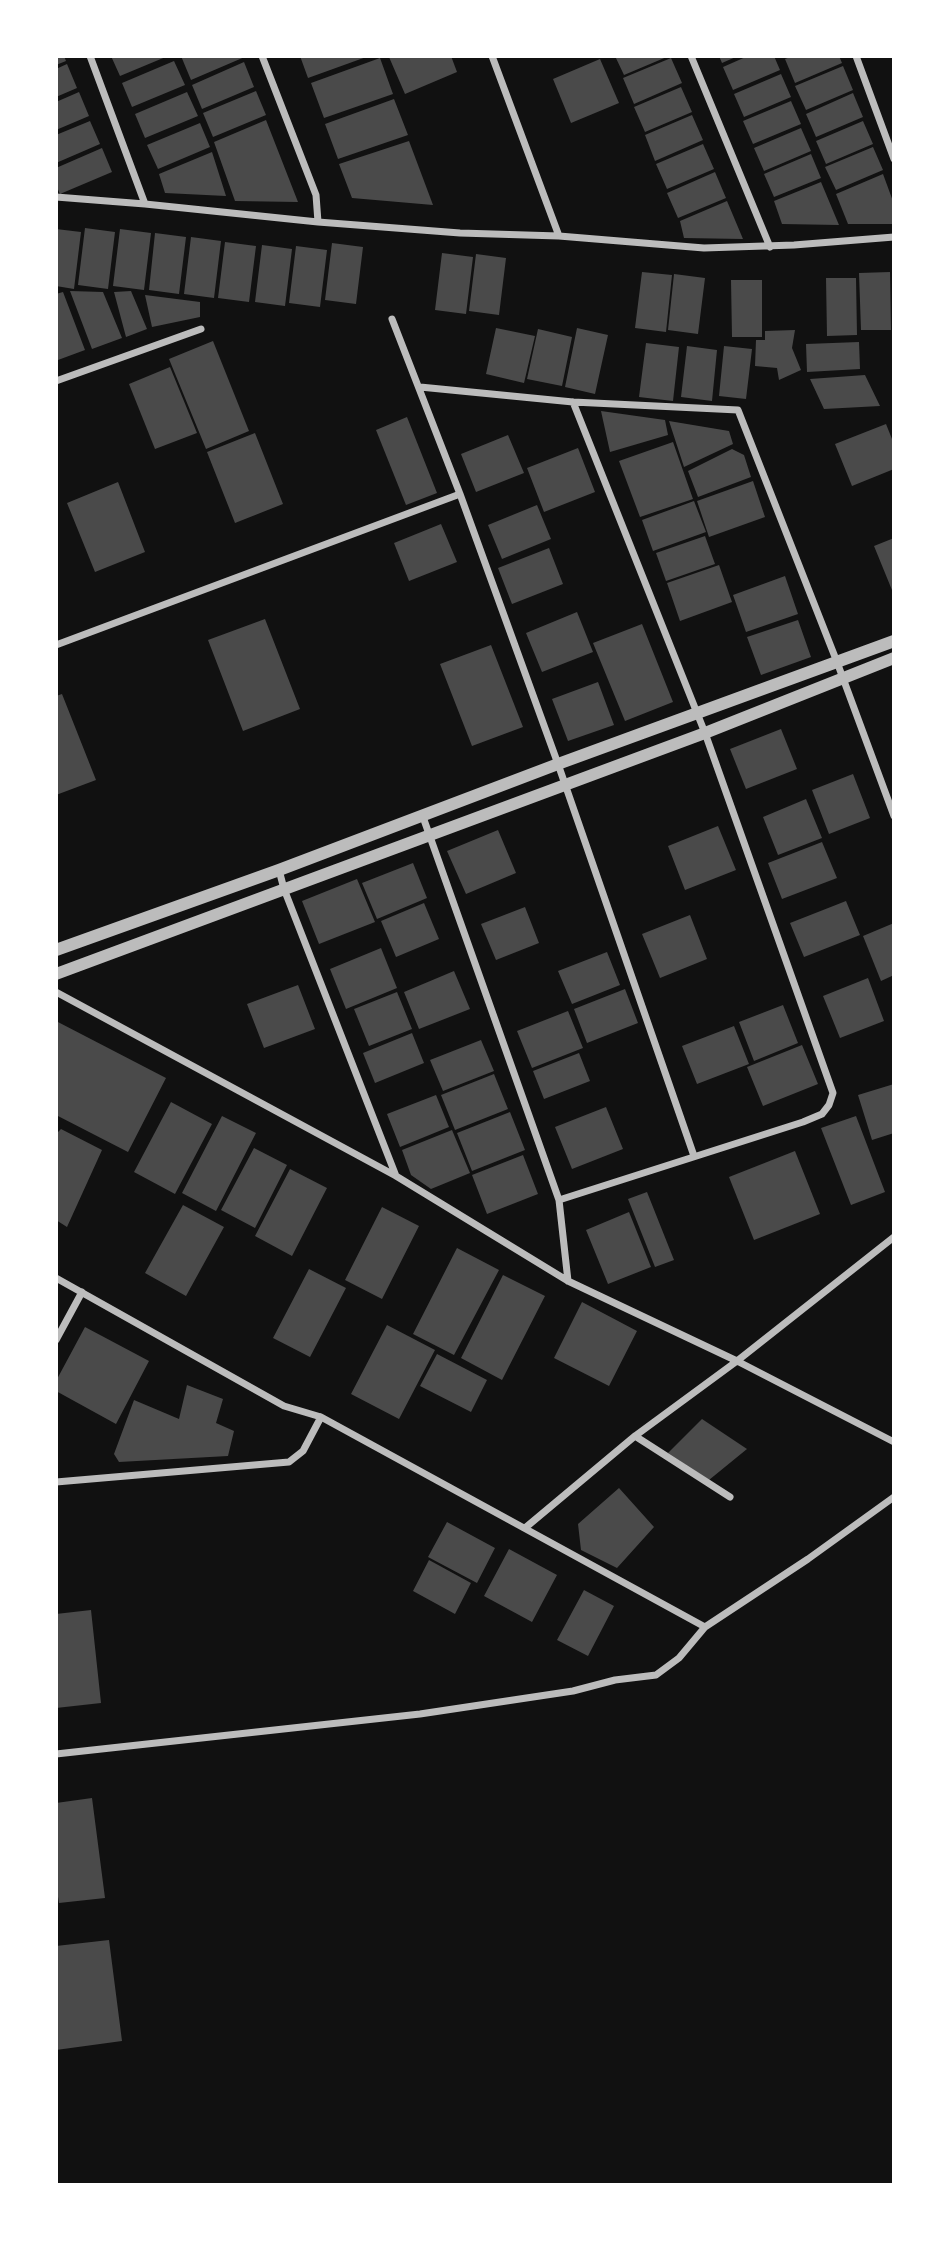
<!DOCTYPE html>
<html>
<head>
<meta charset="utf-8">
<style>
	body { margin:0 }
	#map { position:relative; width:950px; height:2241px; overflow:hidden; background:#111; font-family:"Asap Condensed",sans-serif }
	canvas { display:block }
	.frame { position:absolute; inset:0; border:58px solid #fff; pointer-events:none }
</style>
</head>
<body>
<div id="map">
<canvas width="950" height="2241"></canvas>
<div class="frame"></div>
</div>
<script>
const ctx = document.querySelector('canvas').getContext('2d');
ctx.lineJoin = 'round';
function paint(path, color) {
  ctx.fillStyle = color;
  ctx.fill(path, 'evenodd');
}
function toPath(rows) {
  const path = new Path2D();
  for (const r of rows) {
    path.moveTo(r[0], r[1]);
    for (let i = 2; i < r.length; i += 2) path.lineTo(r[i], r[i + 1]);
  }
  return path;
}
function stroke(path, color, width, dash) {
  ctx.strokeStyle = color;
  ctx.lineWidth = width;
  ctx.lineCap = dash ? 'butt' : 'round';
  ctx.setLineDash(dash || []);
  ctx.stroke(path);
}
const building = toPath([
	[56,56,64,56,66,61,56,65],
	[111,56,168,56,120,76],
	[181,56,247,56,191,80],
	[300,56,369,56,308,78],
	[391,56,451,56,457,72,405,94,389,57],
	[615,56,669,56,624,75],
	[719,56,738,56,722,63],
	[748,56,774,56,780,70,733,90,723,67],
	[793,56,839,56,842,63,795,83,785,59],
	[380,58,393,94,324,118,311,83],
	[671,58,682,83,634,104,623,78],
	[600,59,619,103,571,123,553,79],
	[174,61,185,85,132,107,122,83],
	[244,62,254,87,202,109,192,85],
	[67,64,77,88,56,97,56,69],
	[843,66,853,90,806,110,795,86],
	[781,74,791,97,744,117,734,94],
	[681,87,692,112,645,132,634,107],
	[256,91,266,115,213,137,203,113],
	[79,92,89,116,56,130,56,102],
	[187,92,198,116,145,138,135,114],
	[853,93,863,117,816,137,806,114],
	[394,99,408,135,338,159,325,124],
	[791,101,801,124,753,144,743,121],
	[692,115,703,140,655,161,645,135],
	[266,120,298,202,235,201,214,142],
	[90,121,100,144,56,163,56,135],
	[863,121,873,144,826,164,816,141],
	[200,123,210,147,158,169,147,145],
	[801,128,811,151,764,171,754,148],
	[409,141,433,205,352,198,339,164],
	[703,144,714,169,667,189,656,164],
	[873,147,883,170,836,190,825,167],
	[102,148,112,172,60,194,56,185,56,168],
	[212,152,226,196,165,193,159,174],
	[811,154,821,178,774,197,764,174],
	[715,172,726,198,678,218,667,193],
	[883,174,894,204,894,224,848,224,836,194],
	[821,182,839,225,782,224,774,201],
	[727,201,743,239,684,238,680,221],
	[85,228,115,232,108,289,78,285],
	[56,229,81,232,74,289,56,286],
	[120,229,151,233,144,290,113,286],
	[155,233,186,237,179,294,149,290],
	[191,237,221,241,214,298,184,294],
	[225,242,256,246,249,302,218,298],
	[332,243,363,247,356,304,325,300],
	[262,245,292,249,285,306,255,302],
	[296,246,327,250,320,307,289,303],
	[442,253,473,257,466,314,435,310],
	[476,254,506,258,499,315,469,311],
	[642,272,672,275,666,332,635,328],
	[890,272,891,330,861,330,859,273],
	[674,274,705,278,698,334,668,330],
	[826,278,856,278,857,335,827,336],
	[731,280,762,280,762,337,732,337],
	[70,291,103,292,122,338,92,349],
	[131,291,147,329,126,337,114,292],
	[63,292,85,350,58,360,56,294],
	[145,295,200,302,200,317,152,327],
	[496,328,535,336,524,383,486,374],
	[577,328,608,335,595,394,565,387],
	[538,329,572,337,562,386,527,379],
	[795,330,792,348,801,370,779,380,777,368,755,366,756,340,765,340,765,331],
	[213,341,249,431,206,449,169,359],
	[859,342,860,369,807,372,806,344],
	[646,343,679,347,673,401,639,397],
	[687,346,717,350,712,401,681,397],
	[724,346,752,349,746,399,719,396],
	[170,367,197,433,155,449,129,384],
	[865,375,880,406,824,409,810,379],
	[601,411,665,420,668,435,610,452],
	[407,417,437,493,406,505,376,430],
	[669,421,729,431,733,444,684,467],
	[886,424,894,444,894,469,852,486,835,444],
	[255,433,283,504,235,523,207,452],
	[508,435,524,473,476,492,461,454],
	[673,442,693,499,640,517,619,461],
	[578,448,595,492,544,512,527,468],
	[732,449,744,455,751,477,698,497,688,471],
	[753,481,765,517,709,537,697,501],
	[118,482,145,552,95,572,67,503],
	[694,501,706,532,653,551,642,520],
	[537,505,551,539,502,559,488,525],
	[441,524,457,562,409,581,394,543],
	[705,536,715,564,666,581,656,553],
	[894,538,894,595,874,546],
	[549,548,563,584,512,604,498,568],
	[719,565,732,602,680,621,667,583],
	[785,576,798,614,746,632,733,595],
	[577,612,593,652,542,672,526,633],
	[265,619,300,709,243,731,208,640],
	[798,620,811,657,761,675,747,637],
	[642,624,673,702,625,721,593,643],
	[491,645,523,727,472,746,440,664],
	[598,682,614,725,568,741,552,699],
	[62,694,96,780,56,795,56,696],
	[781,729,797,769,746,789,730,749],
	[853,774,870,818,829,834,812,790],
	[806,799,822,838,778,855,763,817],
	[718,826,736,870,685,890,668,846],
	[498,830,516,873,466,894,447,851],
	[822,842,837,878,782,899,768,863],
	[413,863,427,898,377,919,362,883],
	[357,879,375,922,319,944,302,901],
	[846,901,860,935,804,957,790,923],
	[424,903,439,939,396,957,381,921],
	[525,907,539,943,496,960,481,924],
	[690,915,707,959,660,978,642,934],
	[894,923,894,975,881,981,863,936],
	[381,948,397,988,346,1009,330,969],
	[607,952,620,985,572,1004,558,971],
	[454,971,470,1009,419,1029,404,992],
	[868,978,884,1021,840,1038,823,996],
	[298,985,315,1029,264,1048,247,1004],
	[625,989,638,1023,587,1043,574,1009],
	[397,992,412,1029,369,1046,354,1009],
	[783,1005,798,1043,754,1061,739,1022],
	[568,1011,583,1048,532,1068,517,1031],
	[56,1021,166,1078,128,1152,56,1115],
	[734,1026,749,1064,697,1084,682,1046],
	[412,1033,424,1063,375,1083,363,1053],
	[481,1040,494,1071,443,1091,430,1060],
	[802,1045,818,1084,763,1106,747,1067],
	[579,1053,590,1081,544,1099,533,1071],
	[494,1074,508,1109,455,1130,441,1095],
	[894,1084,894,1133,872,1140,858,1095],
	[436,1095,449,1127,400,1147,387,1114],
	[171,1102,212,1124,175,1194,134,1172],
	[606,1107,623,1149,572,1169,555,1127],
	[510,1112,525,1150,472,1171,457,1133],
	[222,1116,256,1133,216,1211,182,1193],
	[856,1116,885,1192,851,1205,821,1128],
	[61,1129,102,1150,67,1227,56,1220,56,1134],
	[452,1130,470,1173,431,1189,411,1175,402,1150],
	[254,1148,287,1165,255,1228,221,1210],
	[795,1151,820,1214,754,1240,729,1177],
	[523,1155,538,1194,487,1214,472,1175],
	[290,1169,327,1188,292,1256,255,1236],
	[647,1192,674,1260,655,1267,628,1199],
	[183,1205,224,1227,186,1296,145,1273],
	[382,1207,419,1226,382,1299,345,1280],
	[629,1212,651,1267,608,1284,586,1230],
	[457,1248,499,1270,454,1355,413,1334],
	[309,1269,346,1288,310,1357,273,1338],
	[503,1275,545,1296,502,1380,461,1358],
	[582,1302,637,1331,609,1386,554,1358],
	[387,1325,435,1350,399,1419,351,1394],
	[85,1327,149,1361,116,1424,56,1391,56,1381],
	[437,1354,487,1380,471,1412,420,1386],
	[187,1385,223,1399,216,1423,234,1431,228,1456,119,1462,114,1454,134,1400,179,1419],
	[702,1419,747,1449,709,1480,668,1453],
	[619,1488,654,1527,617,1568,581,1550,578,1524],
	[447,1522,495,1548,477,1583,428,1557],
	[509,1549,557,1575,532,1622,484,1596],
	[429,1560,471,1583,455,1614,413,1591],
	[584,1590,614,1606,588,1656,557,1640],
	[91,1610,101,1703,56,1708,56,1614],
	[92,1798,105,1898,59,1903,56,1884,56,1803],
	[109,1940,122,2041,56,2050,56,1946]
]);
const minor = toPath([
	[90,56,145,204],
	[262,56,316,195,318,222],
	[492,56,559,236],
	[691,56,770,247],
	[856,56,894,159],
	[56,197,145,204,318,222,460,233,559,236,704,248,794,245,894,237],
	[392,319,460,494,558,764,694,1156],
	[56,381,201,329],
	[420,387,573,402,738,410,837,662,894,816],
	[56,645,460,494],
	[423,817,559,1200,568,1281],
	[279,870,284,889,396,1176],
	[56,992,396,1176,568,1281,737,1361,894,1442],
	[559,1200,803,1122,822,1114,829,1105,833,1093,705,733,573,402],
	[56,1278,284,1406,321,1417,705,1627],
	[56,1340,82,1292],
	[635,1436,730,1497],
	[56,1482,289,1462,303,1451,321,1417],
	[525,1528,635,1436,737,1361,894,1237],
	[56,1754,420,1714,573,1691,615,1680,656,1675,679,1658,705,1627,808,1559,894,1497]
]);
const tertiary = toPath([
	[56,950,279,870,558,764,894,641],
	[56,974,705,733,894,658]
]);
paint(building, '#4a4a4a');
stroke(minor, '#bcbcbc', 7);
stroke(tertiary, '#bcbcbc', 12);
</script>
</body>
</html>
